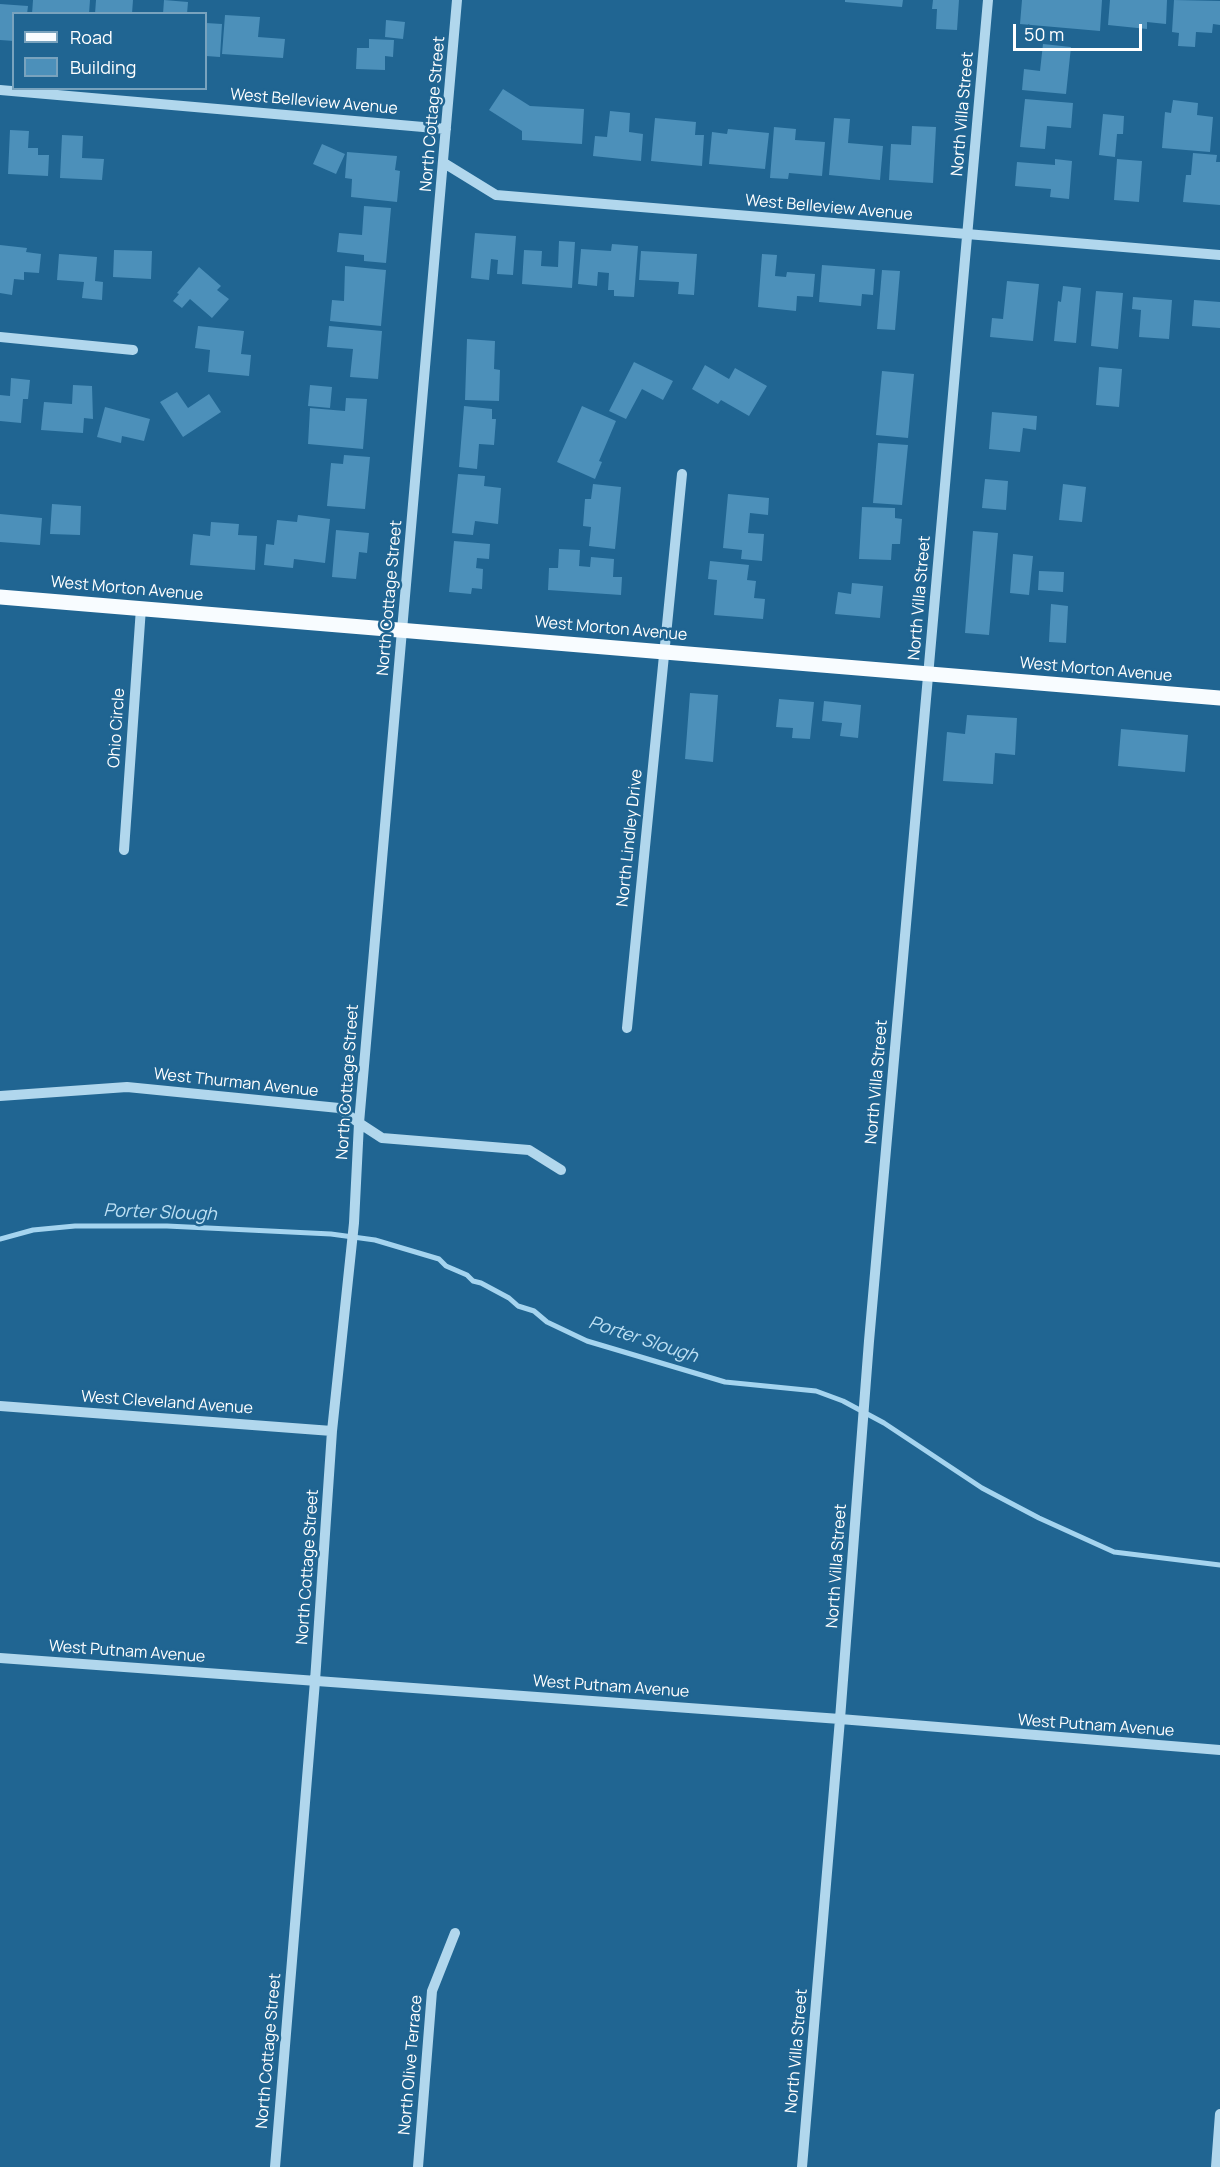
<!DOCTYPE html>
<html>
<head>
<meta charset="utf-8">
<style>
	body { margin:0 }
	#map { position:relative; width:1220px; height:2167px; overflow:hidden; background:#206592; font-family:Manrope,sans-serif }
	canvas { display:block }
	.legend { position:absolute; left:12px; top:12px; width:195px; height:78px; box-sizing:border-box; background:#206592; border:2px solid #79a3be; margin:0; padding:8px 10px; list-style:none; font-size:18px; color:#fff }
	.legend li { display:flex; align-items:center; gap:12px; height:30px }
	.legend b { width:30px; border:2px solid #79a3be }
	.scale { position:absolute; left:1013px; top:24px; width:129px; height:27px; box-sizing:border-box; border:3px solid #fff; border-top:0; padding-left:8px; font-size:18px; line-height:21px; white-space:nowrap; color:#fff; -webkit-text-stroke:4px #206592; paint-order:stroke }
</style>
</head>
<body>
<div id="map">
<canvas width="1220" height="2167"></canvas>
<ul class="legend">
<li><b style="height:8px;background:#f8fcff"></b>Road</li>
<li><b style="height:16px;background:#4c90ba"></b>Building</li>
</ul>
<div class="scale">50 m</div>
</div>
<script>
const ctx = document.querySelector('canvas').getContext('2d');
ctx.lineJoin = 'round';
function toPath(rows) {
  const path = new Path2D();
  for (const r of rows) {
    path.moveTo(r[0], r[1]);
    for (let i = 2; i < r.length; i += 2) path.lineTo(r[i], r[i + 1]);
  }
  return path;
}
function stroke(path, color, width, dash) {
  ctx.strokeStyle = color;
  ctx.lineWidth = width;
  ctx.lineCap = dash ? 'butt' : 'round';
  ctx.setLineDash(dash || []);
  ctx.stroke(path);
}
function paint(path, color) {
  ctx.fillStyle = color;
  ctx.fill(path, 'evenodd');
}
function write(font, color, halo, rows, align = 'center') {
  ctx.font = font + ' Manrope,sans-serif';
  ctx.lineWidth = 5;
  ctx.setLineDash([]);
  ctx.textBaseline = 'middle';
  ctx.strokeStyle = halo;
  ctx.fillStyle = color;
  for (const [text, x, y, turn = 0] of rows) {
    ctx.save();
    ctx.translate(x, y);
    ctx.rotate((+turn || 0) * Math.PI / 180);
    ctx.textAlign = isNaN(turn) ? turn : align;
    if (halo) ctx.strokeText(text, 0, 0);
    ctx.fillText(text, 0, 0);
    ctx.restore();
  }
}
const stream = toPath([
	[0,1239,33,1230,75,1226,167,1226,331,1234,375,1240,439,1259,446,1266,467,1275,473,1281,481,1283,509,1298,518,1306,534,1311,547,1322,587,1341,725,1382,816,1391,843,1401,884,1423,982,1488,1039,1518,1114,1552,1220,1565]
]);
const building = toPath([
	[33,0,90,0,89,14,32,14],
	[96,0,133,0,132,14,95,14],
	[164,0,188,2,187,14,163,14],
	[845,0,903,0,902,7,845,2],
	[933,0,959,0,957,30,936,29,937,9,932,9],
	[1022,0,1102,0,1100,31,1020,24],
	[1110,0,1167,0,1166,24,1147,22,1147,29,1108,25],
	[1174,0,1220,1,1220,25,1213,24,1212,33,1196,32,1195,47,1178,46,1179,33,1172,32],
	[0,4,28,6,27,14,14,14,14,41,0,40],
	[225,15,260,17,258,37,285,39,283,58,222,54],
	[386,20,405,22,403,39,385,37],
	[206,23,222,24,220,57,206,56],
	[369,39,394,40,393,57,385,56,385,70,356,69,357,48,369,48],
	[1043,44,1071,47,1066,94,1022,90,1024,69,1040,71],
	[503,89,530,106,584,109,582,144,522,140,522,131,489,110],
	[1025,99,1073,103,1071,128,1047,126,1045,149,1020,147],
	[1173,100,1198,103,1197,115,1213,117,1210,152,1162,148,1165,112,1171,113],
	[610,111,630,113,629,132,643,134,641,161,593,156,595,136,607,137],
	[1103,114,1124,116,1123,134,1117,134,1115,157,1099,155],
	[655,118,696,122,695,135,704,135,702,166,651,161],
	[834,118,850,119,848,143,883,146,880,180,829,175],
	[912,126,936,127,933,183,889,180,891,144,911,145],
	[774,127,796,129,795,140,825,142,822,176,789,173,788,179,770,178],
	[728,129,769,133,765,169,709,164,712,132,727,134],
	[10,130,29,131,28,148,38,148,38,155,49,155,48,176,8,174],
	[62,135,83,136,82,158,104,159,102,180,60,178],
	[322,144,345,154,336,174,313,164],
	[347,152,397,156,395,170,400,171,397,202,351,197,352,179,345,178],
	[1193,153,1217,155,1216,162,1220,162,1220,205,1183,202,1186,175,1191,175],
	[1055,159,1072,161,1069,199,1050,197,1051,189,1015,186,1017,162,1055,165],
	[1117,159,1142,161,1139,202,1114,200],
	[364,206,391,208,386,263,364,261,364,255,337,252,339,233,362,235],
	[475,233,516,236,513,275,497,274,498,260,491,259,489,280,471,278],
	[559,241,575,242,572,288,522,284,524,250,542,251,541,266,558,267],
	[612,244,638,246,634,297,614,296,614,290,608,290,609,273,598,272,597,286,578,284,581,249,611,251],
	[0,245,27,248,26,252,41,254,39,273,24,272,24,280,14,279,12,295,0,293],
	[114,250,152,251,151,279,113,277],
	[641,251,697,254,694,295,678,294,679,282,639,280],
	[59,254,97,257,95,281,103,282,102,300,82,298,84,282,57,280],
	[762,254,777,255,775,276,786,277,787,272,815,274,813,297,797,296,796,311,758,307],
	[822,265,875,269,873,295,862,294,861,306,819,302],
	[345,266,386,270,381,326,330,321,332,300,344,301],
	[199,267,221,286,217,290,229,299,212,318,190,299,182,308,173,301,179,294,177,293],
	[882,270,900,271,895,330,877,329],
	[1007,281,1039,284,1033,341,990,337,992,318,1003,319],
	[1063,286,1081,288,1076,343,1054,341,1058,301,1061,302],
	[1096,291,1123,293,1118,349,1091,346],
	[1133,297,1172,300,1169,339,1139,337,1141,310,1132,309],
	[1194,300,1220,302,1220,328,1192,326],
	[198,326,244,331,241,354,251,355,249,376,208,372,210,350,195,348],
	[329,326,382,331,378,379,350,377,353,349,327,347],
	[467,339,495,341,494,369,500,370,499,401,465,400],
	[634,362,673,381,663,400,642,389,626,419,609,411],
	[705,365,729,379,735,368,767,386,749,416,721,400,718,404,692,389],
	[1099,367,1122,369,1119,407,1096,405],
	[882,371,914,374,908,438,876,435],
	[11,378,30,380,28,399,23,399,21,423,0,421,0,395,10,396],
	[73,385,92,386,93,419,84,418,83,433,41,430,44,402,72,404],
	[310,385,332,387,330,408,308,406],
	[177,392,188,408,209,394,221,412,183,437,160,402],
	[346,398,367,399,363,449,308,444,310,408,345,411],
	[464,406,492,409,492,419,496,419,494,445,479,444,477,469,459,467],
	[582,406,616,421,599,461,602,462,595,479,557,462],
	[105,407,150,419,144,441,122,436,121,443,97,437],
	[992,412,1037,416,1036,430,1023,428,1020,452,989,449],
	[878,443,908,445,902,505,873,503],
	[344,455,370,457,365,509,327,506,331,463,343,464],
	[458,474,485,476,484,486,501,488,498,524,475,521,473,535,452,533],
	[985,479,1008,481,1006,510,982,508],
	[593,484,621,487,615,549,589,546,591,527,583,526,585,499,591,499],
	[1063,484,1086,487,1082,522,1059,520],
	[728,494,769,498,768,515,750,513,748,533,764,534,762,561,741,559,742,550,723,548],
	[52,504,81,506,80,535,50,534],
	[862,507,895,508,895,518,902,519,900,544,892,544,891,560,859,559],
	[0,514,42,518,40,545,0,542],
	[298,515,330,519,325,563,294,559,293,568,264,565,266,544,274,545,277,520,297,522],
	[211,522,239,524,238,535,257,536,255,570,190,565,193,534,210,536],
	[336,530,369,533,367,553,359,552,356,579,332,577],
	[973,531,998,533,989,635,965,633],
	[454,541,490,544,489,559,477,558,476,568,483,569,482,589,472,588,471,594,449,592],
	[559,549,580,550,579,566,590,567,591,557,614,559,613,577,622,577,621,595,548,590,549,568,558,568],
	[1013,554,1033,556,1029,595,1010,593],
	[710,561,749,565,747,580,756,581,754,598,765,599,763,619,714,615,717,580,708,579],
	[1039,571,1064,572,1063,592,1038,590],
	[852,583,883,586,880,618,835,614,838,592,851,594],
	[1051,604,1068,606,1066,643,1049,642],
	[690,693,718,695,713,762,685,759],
	[779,699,814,702,810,739,792,738,793,728,776,727],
	[824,701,861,705,858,738,840,736,842,723,822,721],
	[967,715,1017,718,1015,755,995,753,993,784,943,781,947,732,965,734],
	[1121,729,1188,735,1185,772,1118,766]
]);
const minor = toPath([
	[0,90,446,129],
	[444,163,496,195,1220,255],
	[0,337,133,350],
	[124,850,141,608],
	[627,1028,682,474],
	[0,1096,127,1087,339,1108,359,1123,382,1138,529,1150,561,1170],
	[0,1406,332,1431],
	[0,1658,840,1719,1220,1750],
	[275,2167,315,1681,332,1431,354,1223,359,1123,457,0],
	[418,2167,432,1991,455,1933],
	[802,2167,840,1719,869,1341,988,0],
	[1216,2167,1220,2114]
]);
const major = toPath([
	[0,597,1220,698]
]);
const streetNames = [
	["West Belleview Avenue",314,102,5],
	["North Cottage Street",433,114,-85],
	["North Villa Street",963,114,-85],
	["West Belleview Avenue",829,208,5],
	["West Morton Avenue",127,589,5],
	["North Cottage Street",390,598,-85],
	["North Villa Street",920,598,-85],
	["West Morton Avenue",611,629,5],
	["West Morton Avenue",1096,670,5],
	["Ohio Circle",117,728,-86],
	["North Lindley Drive",630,838,-84],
	["North Cottage Street",348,1082,-86],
	["North Villa Street",877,1082,-85],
	["West Thurman Avenue",236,1083,6],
	["West Cleveland Avenue",167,1403,4],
	["North Villa Street",837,1566,-86],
	["North Cottage Street",308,1567,-86],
	["West Putnam Avenue",127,1652,4],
	["West Putnam Avenue",611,1687,4],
	["West Putnam Avenue",1096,1726,4],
	["North Cottage Street",269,2051,-85],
	["North Villa Street",797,2051,-85],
	["North Olive Terrace",411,2065,-85]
];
const waterNames = [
	["Porter Slough",160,1213,2],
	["Porter Slough",643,1340,18]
];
stroke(stream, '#a5d4ef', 5);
paint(building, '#4c90ba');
stroke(minor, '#b1d7ed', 10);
stroke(major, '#f8fcff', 15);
write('16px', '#fff', '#206592', streetNames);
write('italic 18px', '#bde0f4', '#206592', waterNames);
</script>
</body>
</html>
